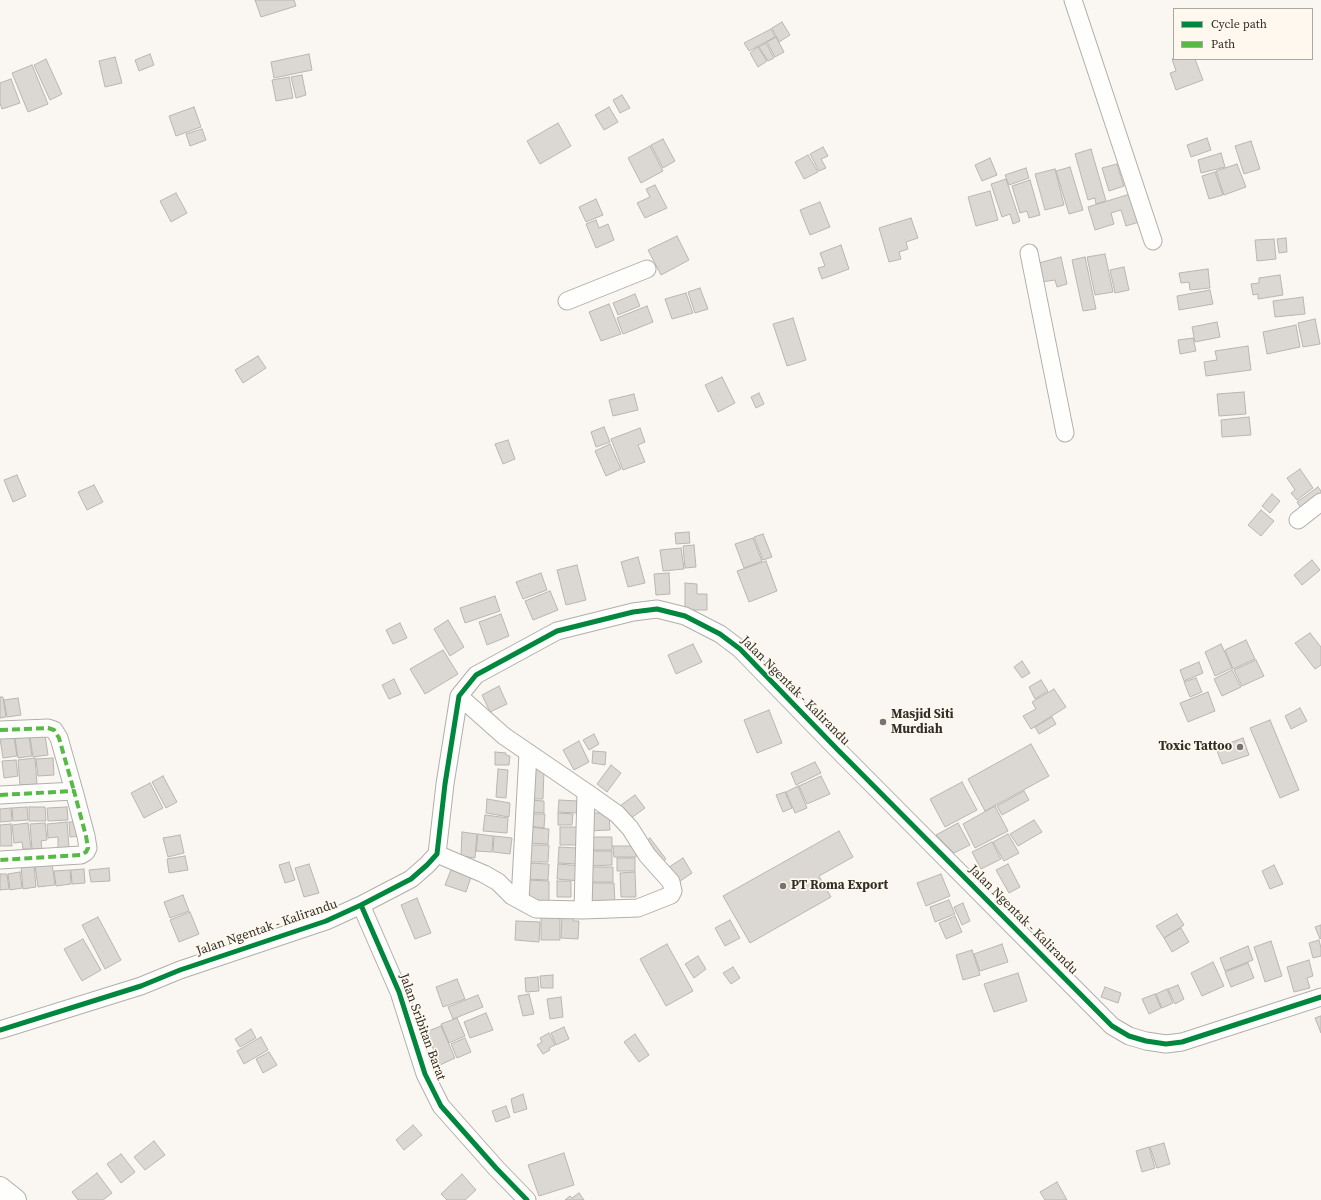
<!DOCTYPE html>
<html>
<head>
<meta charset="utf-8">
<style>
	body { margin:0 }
	#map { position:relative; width:1321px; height:1200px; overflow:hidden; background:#faf7f2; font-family:"Source Serif 4",serif }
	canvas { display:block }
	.legend { position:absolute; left:1173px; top:8px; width:140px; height:52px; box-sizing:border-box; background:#fef8ee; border:1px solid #aca79f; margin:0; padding:5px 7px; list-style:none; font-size:12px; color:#312e28 }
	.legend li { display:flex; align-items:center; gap:8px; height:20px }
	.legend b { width:20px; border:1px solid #aca79f }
</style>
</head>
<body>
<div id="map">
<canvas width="1321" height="1200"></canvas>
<ul class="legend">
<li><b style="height:5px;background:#00873e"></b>Cycle path</li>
<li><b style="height:5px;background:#58b947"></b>Path</li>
</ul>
</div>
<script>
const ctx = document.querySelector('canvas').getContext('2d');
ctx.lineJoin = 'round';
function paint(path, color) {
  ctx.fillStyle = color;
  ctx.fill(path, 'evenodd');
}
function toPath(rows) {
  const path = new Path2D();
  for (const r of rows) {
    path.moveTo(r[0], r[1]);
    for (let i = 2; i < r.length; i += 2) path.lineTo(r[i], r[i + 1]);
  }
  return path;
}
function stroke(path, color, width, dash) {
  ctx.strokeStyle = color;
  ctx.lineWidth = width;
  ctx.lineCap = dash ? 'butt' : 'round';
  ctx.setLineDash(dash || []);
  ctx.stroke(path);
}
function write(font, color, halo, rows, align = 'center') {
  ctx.font = font + ' "Source Serif 4",serif';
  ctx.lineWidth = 3.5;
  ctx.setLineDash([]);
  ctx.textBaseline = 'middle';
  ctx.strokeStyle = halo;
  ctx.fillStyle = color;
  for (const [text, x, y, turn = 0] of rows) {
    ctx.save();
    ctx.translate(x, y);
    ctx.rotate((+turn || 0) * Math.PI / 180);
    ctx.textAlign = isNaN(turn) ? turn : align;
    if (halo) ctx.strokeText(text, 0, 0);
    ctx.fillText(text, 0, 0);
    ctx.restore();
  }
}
const building = toPath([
	[255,0,294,0,296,6,261,17,255,0],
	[782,22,790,35,779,42,772,28,782,22],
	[771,29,775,37,749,51,744,43,771,29],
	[776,37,784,52,775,57,767,42,776,37],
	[766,43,774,58,768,61,759,47,766,43],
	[758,47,767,61,758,67,750,53,758,47],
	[150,54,154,65,139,71,135,60,150,54],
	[309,54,312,70,274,78,271,62,309,54],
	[115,57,122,83,105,87,99,61,115,57],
	[1174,58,1195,59,1203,80,1176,90,1170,73,1176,71,1172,59,1174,58],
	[46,59,62,94,50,100,34,65,46,59],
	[32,65,48,104,28,112,12,73,32,65],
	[302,75,306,95,296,98,291,77,302,75],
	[289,77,293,98,276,101,272,80,289,77],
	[11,79,20,103,2,109,0,103,0,83,11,79],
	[622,95,630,108,620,113,613,100,622,95],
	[194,107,201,127,176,136,169,116,194,107],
	[609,107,618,122,604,130,595,115,609,107],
	[558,123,571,146,540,164,527,141,558,123],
	[202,129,206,140,190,146,186,134,202,129],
	[1207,138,1211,150,1191,157,1187,145,1207,138],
	[663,139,675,161,663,168,651,145,663,139],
	[1251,141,1260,169,1244,174,1235,146,1251,141],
	[650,146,663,171,641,183,628,158,650,146],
	[823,147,828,156,821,159,826,168,819,171,810,154,823,147],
	[1091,149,1106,201,1096,204,1095,198,1088,200,1075,154,1091,149],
	[1221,153,1225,167,1201,173,1198,160,1221,153],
	[808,155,818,172,804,179,795,162,808,155],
	[990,158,997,175,982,181,975,165,990,158],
	[1117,164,1124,186,1109,191,1102,168,1117,164],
	[1237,164,1246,187,1224,195,1216,171,1237,164],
	[1070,167,1083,210,1069,214,1056,171,1070,167],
	[1026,168,1029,178,1009,185,1005,175,1026,168],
	[1055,169,1064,205,1045,210,1035,174,1055,169],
	[1215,172,1223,195,1209,199,1202,176,1215,172],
	[1006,179,1020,221,1013,224,1010,214,1002,217,991,184,1006,179],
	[1030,180,1040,215,1029,218,1027,211,1020,213,1012,186,1030,180],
	[655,185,667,208,645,218,637,203,650,197,646,189,655,185],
	[990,191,998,220,976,226,968,197,990,191],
	[176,193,187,213,171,222,160,201,176,193],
	[1130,194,1139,222,1126,226,1121,210,1111,213,1114,224,1095,230,1088,207,1130,194],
	[596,199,603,215,586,222,579,207,596,199],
	[820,202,830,227,810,235,800,210,820,202],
	[911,218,918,238,906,242,908,249,899,252,901,259,889,262,879,228,911,218],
	[596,220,599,228,608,224,614,240,596,248,586,224,596,220],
	[677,236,689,260,661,275,648,250,677,236],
	[1286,238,1287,252,1279,253,1277,239,1286,238],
	[1274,239,1276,259,1257,261,1255,240,1274,239],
	[841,245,849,269,822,279,818,268,825,266,820,253,841,245],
	[1105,254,1113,292,1095,295,1087,257,1105,254],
	[1061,257,1067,284,1057,287,1055,280,1041,282,1039,263,1061,257],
	[1085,257,1096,309,1083,311,1072,260,1085,257],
	[1124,267,1129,290,1115,293,1110,270,1124,267],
	[1208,269,1210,288,1190,290,1189,282,1181,283,1179,273,1208,269],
	[1280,275,1283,295,1258,299,1258,294,1253,295,1251,284,1259,283,1259,278,1280,275],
	[700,288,708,309,695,313,688,292,700,288],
	[1210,290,1213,304,1179,310,1177,296,1210,290],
	[686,293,693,313,672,319,665,299,686,293],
	[635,294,640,306,618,315,613,303,635,294],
	[1303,297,1305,314,1275,317,1273,301,1303,297],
	[609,304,621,334,601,341,589,312,609,304],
	[647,306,653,322,623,334,617,318,647,306],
	[793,318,806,360,787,366,773,324,793,318],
	[1315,319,1320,344,1303,347,1298,323,1315,319],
	[1217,322,1220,337,1195,342,1192,327,1217,322],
	[1296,325,1300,347,1267,354,1263,332,1296,325],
	[1193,338,1196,351,1180,354,1178,340,1193,338],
	[1248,346,1251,370,1206,376,1204,362,1217,360,1215,351,1248,346],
	[258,356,266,368,243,383,235,370,258,356],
	[722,377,735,403,718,412,705,385,722,377],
	[1244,392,1246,414,1219,416,1217,394,1244,392],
	[759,393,764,404,756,408,751,397,759,393],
	[634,394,638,410,613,416,609,400,634,394],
	[1249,417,1251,435,1222,437,1221,420,1249,417],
	[604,427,610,442,596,447,591,432,604,427],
	[640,428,645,442,638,445,645,462,623,470,611,439,640,428],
	[508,440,515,459,503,464,495,444,508,440],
	[610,444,621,469,606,476,595,451,610,444],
	[1300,469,1313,488,1297,500,1291,493,1295,490,1287,478,1300,469],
	[17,475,26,496,13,502,4,480,17,475],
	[94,485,103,502,87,510,78,492,94,485],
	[1318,487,1321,491,1321,501,1304,513,1297,502,1318,487],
	[1272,494,1280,501,1270,513,1262,506,1272,494],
	[1261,510,1274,521,1261,536,1248,525,1261,510],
	[689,532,690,543,676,544,675,533,689,532],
	[763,534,772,557,763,560,754,537,763,534],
	[753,538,762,561,744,568,735,544,753,538],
	[694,545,696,567,685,568,683,546,694,545],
	[681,548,684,569,663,571,660,550,681,548],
	[638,557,645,583,628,587,621,562,638,557],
	[1312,560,1320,570,1302,585,1294,575,1312,560],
	[766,561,777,591,749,602,737,571,766,561],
	[577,565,586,600,566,605,557,570,577,565],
	[541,573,547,590,523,599,516,582,541,573],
	[669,573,670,594,656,595,654,574,669,573],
	[685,583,697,584,697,594,707,594,707,610,685,610,685,583],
	[550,591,558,610,533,620,525,601,550,591],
	[495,596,500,611,465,623,460,608,495,596],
	[501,614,509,636,487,645,479,622,501,614],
	[448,620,464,647,450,656,434,629,448,620],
	[400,623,407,638,393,644,386,630,400,623],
	[1310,633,1321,647,1321,665,1315,669,1295,643,1310,633],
	[1246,640,1255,659,1233,669,1225,650,1246,640],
	[693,644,702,662,676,674,668,655,693,644],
	[1221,644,1232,668,1215,676,1205,652,1221,644],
	[443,650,458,674,425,694,410,669,443,650],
	[1256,660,1264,676,1242,686,1234,670,1256,660],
	[1022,661,1030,673,1022,678,1014,667,1022,661],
	[1199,662,1203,673,1184,681,1180,670,1199,662],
	[1232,670,1241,687,1222,696,1214,679,1232,670],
	[1196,678,1202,692,1190,697,1184,682,1196,678],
	[394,679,401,694,389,699,382,685,394,679],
	[1041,680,1048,691,1035,699,1029,687,1041,680],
	[499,686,507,704,490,712,482,695,499,686],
	[1054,689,1066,707,1031,729,1023,716,1036,709,1032,702,1054,689],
	[1208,692,1215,711,1188,722,1180,703,1208,692],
	[0,697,3,697,6,717,0,718,0,697],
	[18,698,21,715,7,717,4,700,18,698],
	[1300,708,1307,721,1291,729,1285,716,1300,708],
	[769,710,782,743,757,753,744,720,769,710],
	[1052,717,1056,724,1039,734,1035,727,1052,717],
	[1270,720,1299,790,1280,798,1250,728,1270,720],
	[594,734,599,744,589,750,583,740,594,734],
	[45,735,48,755,33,757,30,737,45,735],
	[29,736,32,756,18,758,15,739,29,736],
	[14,737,17,756,3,758,0,739,14,737],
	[1243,738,1249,755,1222,764,1216,748,1243,738],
	[579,741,589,762,574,770,563,750,579,741],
	[1031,744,1049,776,985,811,968,779,1031,744],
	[593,751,606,752,605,765,592,763,593,751],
	[495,752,506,753,506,755,510,756,509,765,495,765,495,752],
	[35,758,37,784,20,785,18,760,35,758],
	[53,758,54,775,38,776,36,759,53,758],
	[16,760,18,776,4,778,2,761,16,760],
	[815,762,821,773,796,785,791,773,815,762],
	[611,765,621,773,607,792,597,784,611,765],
	[535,768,544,769,543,799,534,799,535,768],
	[498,769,508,770,506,798,496,797,498,769],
	[163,776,177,802,166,808,152,782,163,776],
	[821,776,830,794,807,804,799,786,821,776],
	[962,782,977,810,945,827,930,799,962,782],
	[150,783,163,808,144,818,131,793,150,783],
	[798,786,807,808,795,813,786,792,798,786],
	[1024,791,1029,800,1002,815,997,806,1024,791],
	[785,792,792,808,783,812,776,795,785,792],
	[635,795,645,808,627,821,617,808,635,795],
	[487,799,510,803,509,817,486,813,487,799],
	[530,800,544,801,544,813,529,812,530,800],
	[559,800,578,801,577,813,558,812,559,800],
	[995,806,1008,831,975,848,963,824,995,806],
	[27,807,28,820,13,821,12,808,27,807],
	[29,807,45,807,46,821,29,821,29,807],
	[67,807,68,820,48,821,47,808,67,807],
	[11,808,12,821,0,822,0,809,11,808],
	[558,813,573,814,572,825,558,825,558,813],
	[587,813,609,813,610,830,587,831,587,813],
	[529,814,545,814,544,828,528,826,529,814],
	[485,815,508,818,507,833,483,831,485,815],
	[1034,820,1042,832,1018,846,1010,834,1034,820],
	[67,822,69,847,58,848,58,837,48,838,47,824,67,822],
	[69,822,80,822,82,836,70,837,69,822],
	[28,823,31,849,23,849,22,842,14,843,12,825,28,823],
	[45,823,47,840,41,841,42,849,32,849,30,824,45,823],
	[958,823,970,845,954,853,936,835,958,823],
	[11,824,12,846,0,846,0,825,11,824],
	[528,827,549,829,548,844,527,843,528,827],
	[560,827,578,827,578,845,560,845,560,827],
	[839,831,853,857,819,876,831,897,750,943,723,896,839,831],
	[462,832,477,834,475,858,461,856,462,832],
	[478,834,493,836,492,852,476,851,478,834],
	[1008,834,1019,853,1004,861,993,842,1008,834],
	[180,835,184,853,168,857,163,838,180,835],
	[494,836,512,838,510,854,493,852,494,836],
	[592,837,612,837,612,850,592,850,592,837],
	[650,838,666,859,659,865,642,844,650,838],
	[992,842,1001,859,981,869,972,852,992,842],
	[527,845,549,845,548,862,527,862,527,845],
	[613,846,636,846,636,857,614,857,613,846],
	[559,847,577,848,577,864,558,863,559,847],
	[589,851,612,851,612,865,589,866,589,851],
	[185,856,188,870,169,873,167,859,185,856],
	[617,858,635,858,635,871,617,871,617,858],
	[683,858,692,873,676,884,666,869,683,858],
	[289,862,295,880,285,883,279,865,289,862],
	[52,863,55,885,38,887,35,865,52,863],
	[527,863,549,864,548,880,526,879,527,863],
	[309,864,319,893,304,897,295,868,309,864],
	[558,864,581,866,580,881,557,879,558,864],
	[1008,864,1020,887,1009,893,996,870,1008,864],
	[34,865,36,887,23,889,21,866,34,865],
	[1274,865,1283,884,1270,889,1262,871,1274,865],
	[589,867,613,867,613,882,589,882,589,867],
	[109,868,110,881,91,882,89,870,109,868],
	[84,869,85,883,72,884,71,870,84,869],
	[70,870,71,884,56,886,54,871,70,870],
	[451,870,471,877,466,892,445,885,451,870],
	[20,872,22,888,10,890,8,874,20,872],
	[635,872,636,897,621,897,620,873,635,872],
	[0,874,7,874,9,889,0,890,0,874],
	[941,874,950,896,926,906,917,883,941,874],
	[527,880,549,881,549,901,526,900,527,880],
	[557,881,571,881,571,897,557,897,557,881],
	[588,883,614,883,615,904,589,905,588,883],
	[183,895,189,911,170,918,164,902,183,895],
	[417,898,431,933,415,939,401,905,417,898],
	[949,900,955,914,935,922,930,907,949,900],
	[963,903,970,921,962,925,954,907,963,903],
	[190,912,199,934,179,942,170,920,190,912],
	[1177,914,1184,925,1164,938,1156,926,1177,914],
	[541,915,560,916,560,940,541,940,541,915],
	[562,915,574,916,573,921,579,921,578,939,561,938,562,915],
	[955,916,962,932,946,939,939,923,955,916],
	[98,917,121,960,105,969,82,925,98,917],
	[730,920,740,938,725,946,715,928,730,920],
	[516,921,540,922,539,942,515,940,516,921],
	[1321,925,1321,938,1320,939,1315,927,1321,925],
	[1181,928,1189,942,1172,952,1164,938,1181,928],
	[83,939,101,970,82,981,64,949,83,939],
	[1319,940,1321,948,1321,956,1313,958,1309,943,1319,940],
	[1271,941,1282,976,1265,982,1254,947,1271,941],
	[667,944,693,991,666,1006,640,959,667,944],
	[1002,944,1008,962,980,971,974,954,1002,944],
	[1248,946,1253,960,1225,971,1220,958,1248,946],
	[972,950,980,975,963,980,956,955,972,950],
	[698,956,706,969,694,978,685,964,698,956],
	[1309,960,1313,976,1307,978,1310,988,1294,992,1287,967,1309,960],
	[1213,962,1224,986,1202,996,1191,973,1213,962],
	[1248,963,1254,978,1231,987,1225,972,1248,963],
	[733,967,740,978,731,984,723,973,733,967],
	[1018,973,1027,1001,994,1012,984,984,1018,973],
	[553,975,553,988,541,988,540,976,553,975],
	[538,977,539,991,526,992,525,978,538,977],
	[457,979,465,999,443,1007,436,987,457,979],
	[1178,985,1184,999,1175,1004,1168,989,1178,985],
	[1105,987,1121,993,1118,1003,1101,997,1105,987],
	[1167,989,1173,1003,1162,1008,1156,994,1167,989],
	[529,994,534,1014,523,1016,518,996,529,994],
	[1155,994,1161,1008,1149,1014,1142,999,1155,994],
	[478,995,483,1007,453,1019,448,1007,478,995],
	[561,997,563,1017,550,1019,547,999,561,997],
	[486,1013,493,1030,470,1038,464,1022,486,1013],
	[1321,1016,1321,1033,1315,1018,1321,1016],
	[457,1018,465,1036,449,1043,441,1024,457,1018],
	[441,1026,455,1058,440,1065,426,1032,441,1026],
	[564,1027,569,1039,556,1045,551,1033,564,1027],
	[251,1029,256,1038,240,1047,235,1039,251,1029],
	[549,1033,555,1045,549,1048,550,1050,543,1054,537,1045,542,1042,540,1038,549,1033],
	[635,1034,649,1055,639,1062,624,1042,635,1034],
	[261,1037,268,1050,244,1064,237,1051,261,1037],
	[465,1038,471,1052,457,1058,451,1044,465,1038],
	[269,1052,277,1065,263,1073,256,1059,269,1052],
	[523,1094,527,1109,514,1113,511,1099,523,1094],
	[506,1106,510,1117,496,1122,492,1111,506,1106],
	[413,1125,422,1135,404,1150,396,1140,413,1125],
	[154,1141,165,1155,145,1170,134,1157,154,1141],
	[1164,1143,1170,1164,1157,1168,1150,1147,1164,1143],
	[1149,1147,1155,1168,1142,1172,1136,1151,1149,1147],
	[564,1153,574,1185,539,1196,528,1165,564,1153],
	[121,1154,135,1172,121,1183,107,1164,121,1154],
	[97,1173,112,1193,103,1200,78,1200,72,1192,97,1173],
	[462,1174,476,1190,465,1200,447,1200,441,1194,462,1174],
	[1057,1182,1067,1200,1045,1200,1040,1192,1057,1182],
	[579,1193,584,1200,565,1200,570,1196,572,1198,579,1193]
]);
const street = toPath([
	[1073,0,1153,241],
	[1029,253,1065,433],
	[567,301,647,269],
	[1298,520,1321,502],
	[0,730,48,728,54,730,59,738,74,791],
	[0,795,74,791,86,836,88,848,86,852,81,855,0,860],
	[437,854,484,874,498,882,512,896,536,909,583,910,586,792,504,736,459,696],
	[520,900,528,753],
	[361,905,399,992,425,1074,441,1106,496,1168,527,1200],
	[583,910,638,908,671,895,673,891,671,882,647,855,630,828,617,814,586,792],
	[0,1030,141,986,180,970,326,921,361,905,411,879,427,865,437,854,445,784,459,696,476,675,557,631,633,612,657,609,685,616,720,634,740,649,837,749,1112,1026,1129,1036,1146,1041,1166,1044,1182,1042,1321,997]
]);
const secondary = toPath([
	[0,1188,15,1200]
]);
const quiet = toPath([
	[0,730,48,728,54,730,59,738,74,791],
	[0,795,74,791,86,836,88,848,86,852,81,855,0,860]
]);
const cycleway = toPath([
	[361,905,399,992,425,1074,441,1106,496,1168,527,1200],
	[0,1030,141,986,180,970,326,921,361,905,411,879,427,865,437,854,445,784,459,696,476,675,557,631,633,612,657,609,685,616,720,634,740,649,837,749,1112,1026,1129,1036,1146,1041,1166,1044,1182,1042,1321,997]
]);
const markers = [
	[883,722,4,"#77746f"],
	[1240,747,4,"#77746f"],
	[783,886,4,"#77746f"]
];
const streetNames = [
	["Jalan Ngentak - Kalirandu",795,691,45],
	["Jalan Ngentak - Kalirandu",1023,920,45],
	["Jalan Ngentak - Kalirandu",267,928,-19],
	["Jalan Sribitan Barat",422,1027,70]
];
const poiNames = [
	["Masjid Siti",891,715],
	["Murdiah",891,730],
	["Toxic Tattoo",1232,747,"right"],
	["PT Roma Export",791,886]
];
paint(building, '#dbd8d3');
stroke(building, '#b9b6b1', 1);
stroke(street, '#b2aea9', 19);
stroke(secondary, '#b2aea9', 24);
stroke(street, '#fefefd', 17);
stroke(secondary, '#fefefd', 22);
stroke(quiet, '#58b947', 4, [8, 4]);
stroke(cycleway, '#00873e', 5);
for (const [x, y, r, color] of markers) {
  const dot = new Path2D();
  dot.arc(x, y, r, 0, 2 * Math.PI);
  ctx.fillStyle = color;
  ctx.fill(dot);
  stroke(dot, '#fef8ee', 1.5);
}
write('13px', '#312e28', '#fef8ee', streetNames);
write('bold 13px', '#312e28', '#fef8ee', poiNames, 'left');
</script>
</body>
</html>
